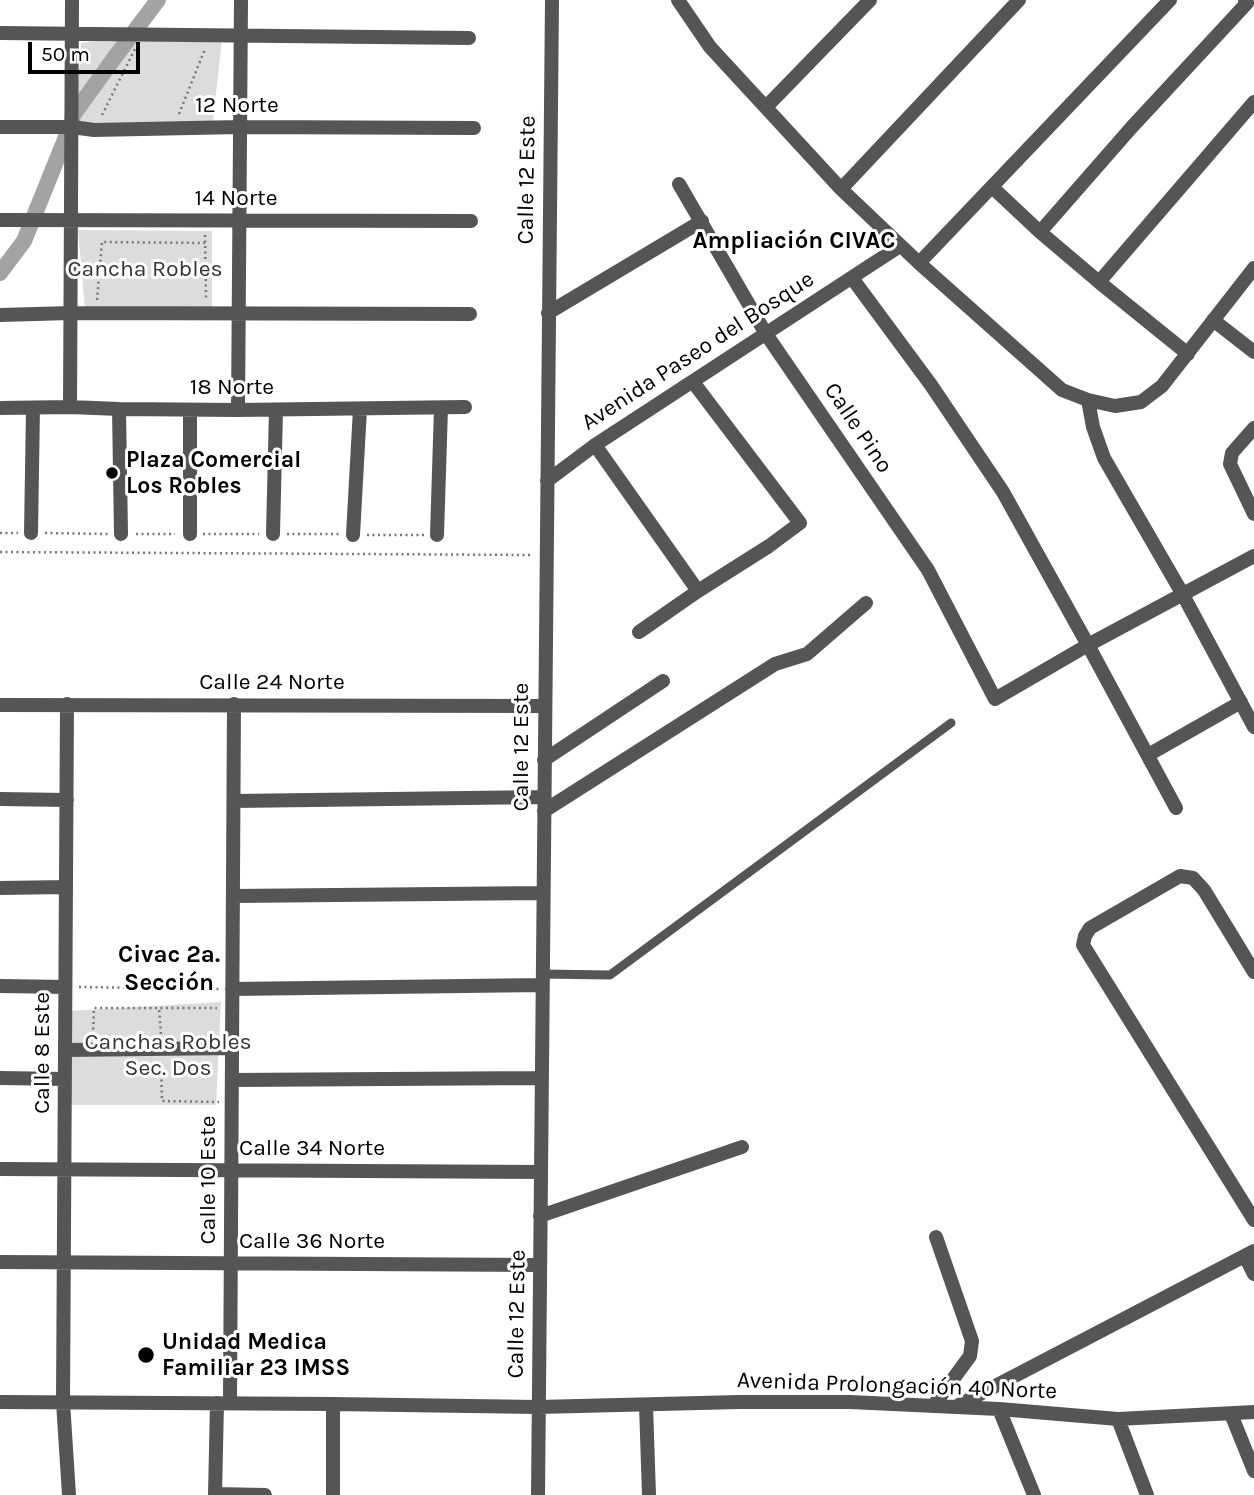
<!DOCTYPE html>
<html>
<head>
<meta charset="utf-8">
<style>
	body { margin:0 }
	#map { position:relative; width:1254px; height:1495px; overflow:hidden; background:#fff; font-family:Karla,sans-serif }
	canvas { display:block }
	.scale { position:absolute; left:28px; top:42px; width:112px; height:32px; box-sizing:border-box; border:4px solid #000; border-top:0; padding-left:9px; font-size:21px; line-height:24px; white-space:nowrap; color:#000; -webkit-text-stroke:5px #fff; paint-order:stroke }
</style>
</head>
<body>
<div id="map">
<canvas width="1254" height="1495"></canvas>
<div class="scale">50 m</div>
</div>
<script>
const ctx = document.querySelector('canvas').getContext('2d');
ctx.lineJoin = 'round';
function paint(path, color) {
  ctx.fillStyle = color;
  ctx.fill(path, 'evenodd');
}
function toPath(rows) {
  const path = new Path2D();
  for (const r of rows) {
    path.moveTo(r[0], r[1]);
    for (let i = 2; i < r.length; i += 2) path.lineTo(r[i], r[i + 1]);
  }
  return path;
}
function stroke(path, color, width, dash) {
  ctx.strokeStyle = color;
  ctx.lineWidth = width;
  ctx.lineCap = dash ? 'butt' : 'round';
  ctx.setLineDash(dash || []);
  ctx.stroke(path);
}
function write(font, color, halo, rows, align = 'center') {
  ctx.font = font + ' Karla,sans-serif';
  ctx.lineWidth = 6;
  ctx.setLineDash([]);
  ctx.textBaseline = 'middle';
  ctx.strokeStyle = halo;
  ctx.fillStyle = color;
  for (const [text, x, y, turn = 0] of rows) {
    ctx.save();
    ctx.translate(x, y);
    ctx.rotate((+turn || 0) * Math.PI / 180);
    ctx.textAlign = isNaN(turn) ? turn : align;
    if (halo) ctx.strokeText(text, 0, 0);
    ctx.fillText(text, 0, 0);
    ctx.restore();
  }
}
const green = toPath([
	[121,37,222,39,213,121,175,124,76,123,81,43],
	[78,230,212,231,212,307,85,309],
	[221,1002,216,1105,69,1105,69,1011]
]);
const canal = toPath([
	[0,273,24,241,72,122,73,115,115,57,158,0]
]);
const path = toPath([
	[179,114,205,49],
	[102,115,135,49],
	[205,235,206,298],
	[97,300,102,242,205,243],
	[0,533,18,533],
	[45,533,109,534],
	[136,534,175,534],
	[203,534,259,534],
	[287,534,340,534],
	[367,535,424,535],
	[0,552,532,555],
	[79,987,220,989],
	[161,1034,159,1008,217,1008],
	[93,1035,94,1008,159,1008],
	[161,1063,162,1101,219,1102]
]);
const service = toPath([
	[542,974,610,975,951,723]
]);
const minor = toPath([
	[678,0,710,47,841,189,919,263,1062,390,1088,400,1115,406,1141,402,1162,386,1254,268],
	[0,33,469,38],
	[766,107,870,0],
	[0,127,72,127,94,130,240,127,474,128],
	[679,184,766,334,928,570,995,699,1088,645,1254,556],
	[992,187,1040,232,1099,282,1188,354],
	[841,189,1019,0],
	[0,220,471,221],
	[1040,232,1131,128,1247,3,1245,0],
	[919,263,1170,0],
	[852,278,931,385,1003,492,1088,645,1176,808],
	[1099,282,1254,102],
	[548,313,702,221],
	[0,315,71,313,470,314],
	[1213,320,1254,352],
	[1088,400,1093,427,1104,458,1182,593,1254,727],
	[70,407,72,0],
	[0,408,70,407,119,409,238,410,465,407],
	[119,409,121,534],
	[190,410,190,534],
	[238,410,241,0],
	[1254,428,1232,453,1230,464,1254,514],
	[595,445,698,591],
	[547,481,595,445,900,246],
	[31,533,33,408],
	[273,534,276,410],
	[353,535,360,409],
	[437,535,441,408],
	[639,632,698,591,769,546,800,523,693,382],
	[67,704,63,1402,69,1495],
	[0,705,545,706],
	[1148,755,1241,702],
	[544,760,663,681],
	[0,799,67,800],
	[234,801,544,797],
	[544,811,775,664,807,654,866,603],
	[0,888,66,887],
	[233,896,543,893],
	[1254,972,1204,890,1193,878,1180,876,1090,928,1085,936,1083,945,1254,1220],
	[0,986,65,987],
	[232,989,542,985],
	[65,1050,232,1048],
	[0,1078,65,1079],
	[232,1080,541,1078],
	[0,1169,541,1172],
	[540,1216,742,1147],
	[1245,1256,1254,1274],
	[0,1262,540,1265],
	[0,1402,333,1404,538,1407,740,1402,850,1402,999,1409,1118,1419,1254,1412],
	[230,1403,234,704],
	[646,1405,649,1495],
	[934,1405,970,1356,972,1341,936,1237],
	[959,1405,1254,1251],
	[999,1409,1034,1495],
	[1231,1414,1254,1471],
	[1118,1419,1147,1495],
	[215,1494,265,1495],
	[215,1495,217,1403],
	[333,1495,333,1404],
	[538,1495,552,0]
]);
const markers = [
	[112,473,7,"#000"],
	[146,1355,9,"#000"]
];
const streetNames = [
	["12 Norte",237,105],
	["Calle 12 Este",527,180,-89],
	["14 Norte",236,198],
	["Avenida Paseo del Bosque",698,351,-33],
	["18 Norte",232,387],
	["Calle Pino",858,428,56],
	["Calle 24 Norte",272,682],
	["Calle 12 Este",521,747,-90],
	["Calle 8 Este",42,1053,-90],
	["Calle 34 Norte",312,1148],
	["Calle 10 Este",208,1180,-90],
	["Calle 36 Norte",312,1241],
	["Calle 12 Este",517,1314,-89],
	["Avenida Prolongación 40 Norte",897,1386,2]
];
const parkNames = [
	["Cancha Robles",145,269],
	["Canchas Robles",168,1042],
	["Sec. Dos",168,1068]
];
const poiNames = [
	["Plaza Comercial",126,460],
	["Los Robles",126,486],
	["Unidad Medica",162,1342],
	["Familiar 23 IMSS",162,1368]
];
const neighbourhoodNames = [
	["Ampliación CIVAC",794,241],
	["Civac 2a.",169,955],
	["Sección",169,983]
];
paint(green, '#dcdcdc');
stroke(canal, '#a3a3a3', 16);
stroke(path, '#777', 2.5, [2, 3.5]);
stroke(service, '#555', 9);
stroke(minor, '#555', 14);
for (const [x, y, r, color] of markers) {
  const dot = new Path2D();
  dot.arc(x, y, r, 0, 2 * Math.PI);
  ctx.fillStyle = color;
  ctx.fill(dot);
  stroke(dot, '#fff', 2.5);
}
write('23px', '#000', '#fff', streetNames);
write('23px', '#333', '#fff', parkNames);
write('bold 23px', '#000', '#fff', poiNames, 'left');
write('bold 24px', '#000', '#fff', neighbourhoodNames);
</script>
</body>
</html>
